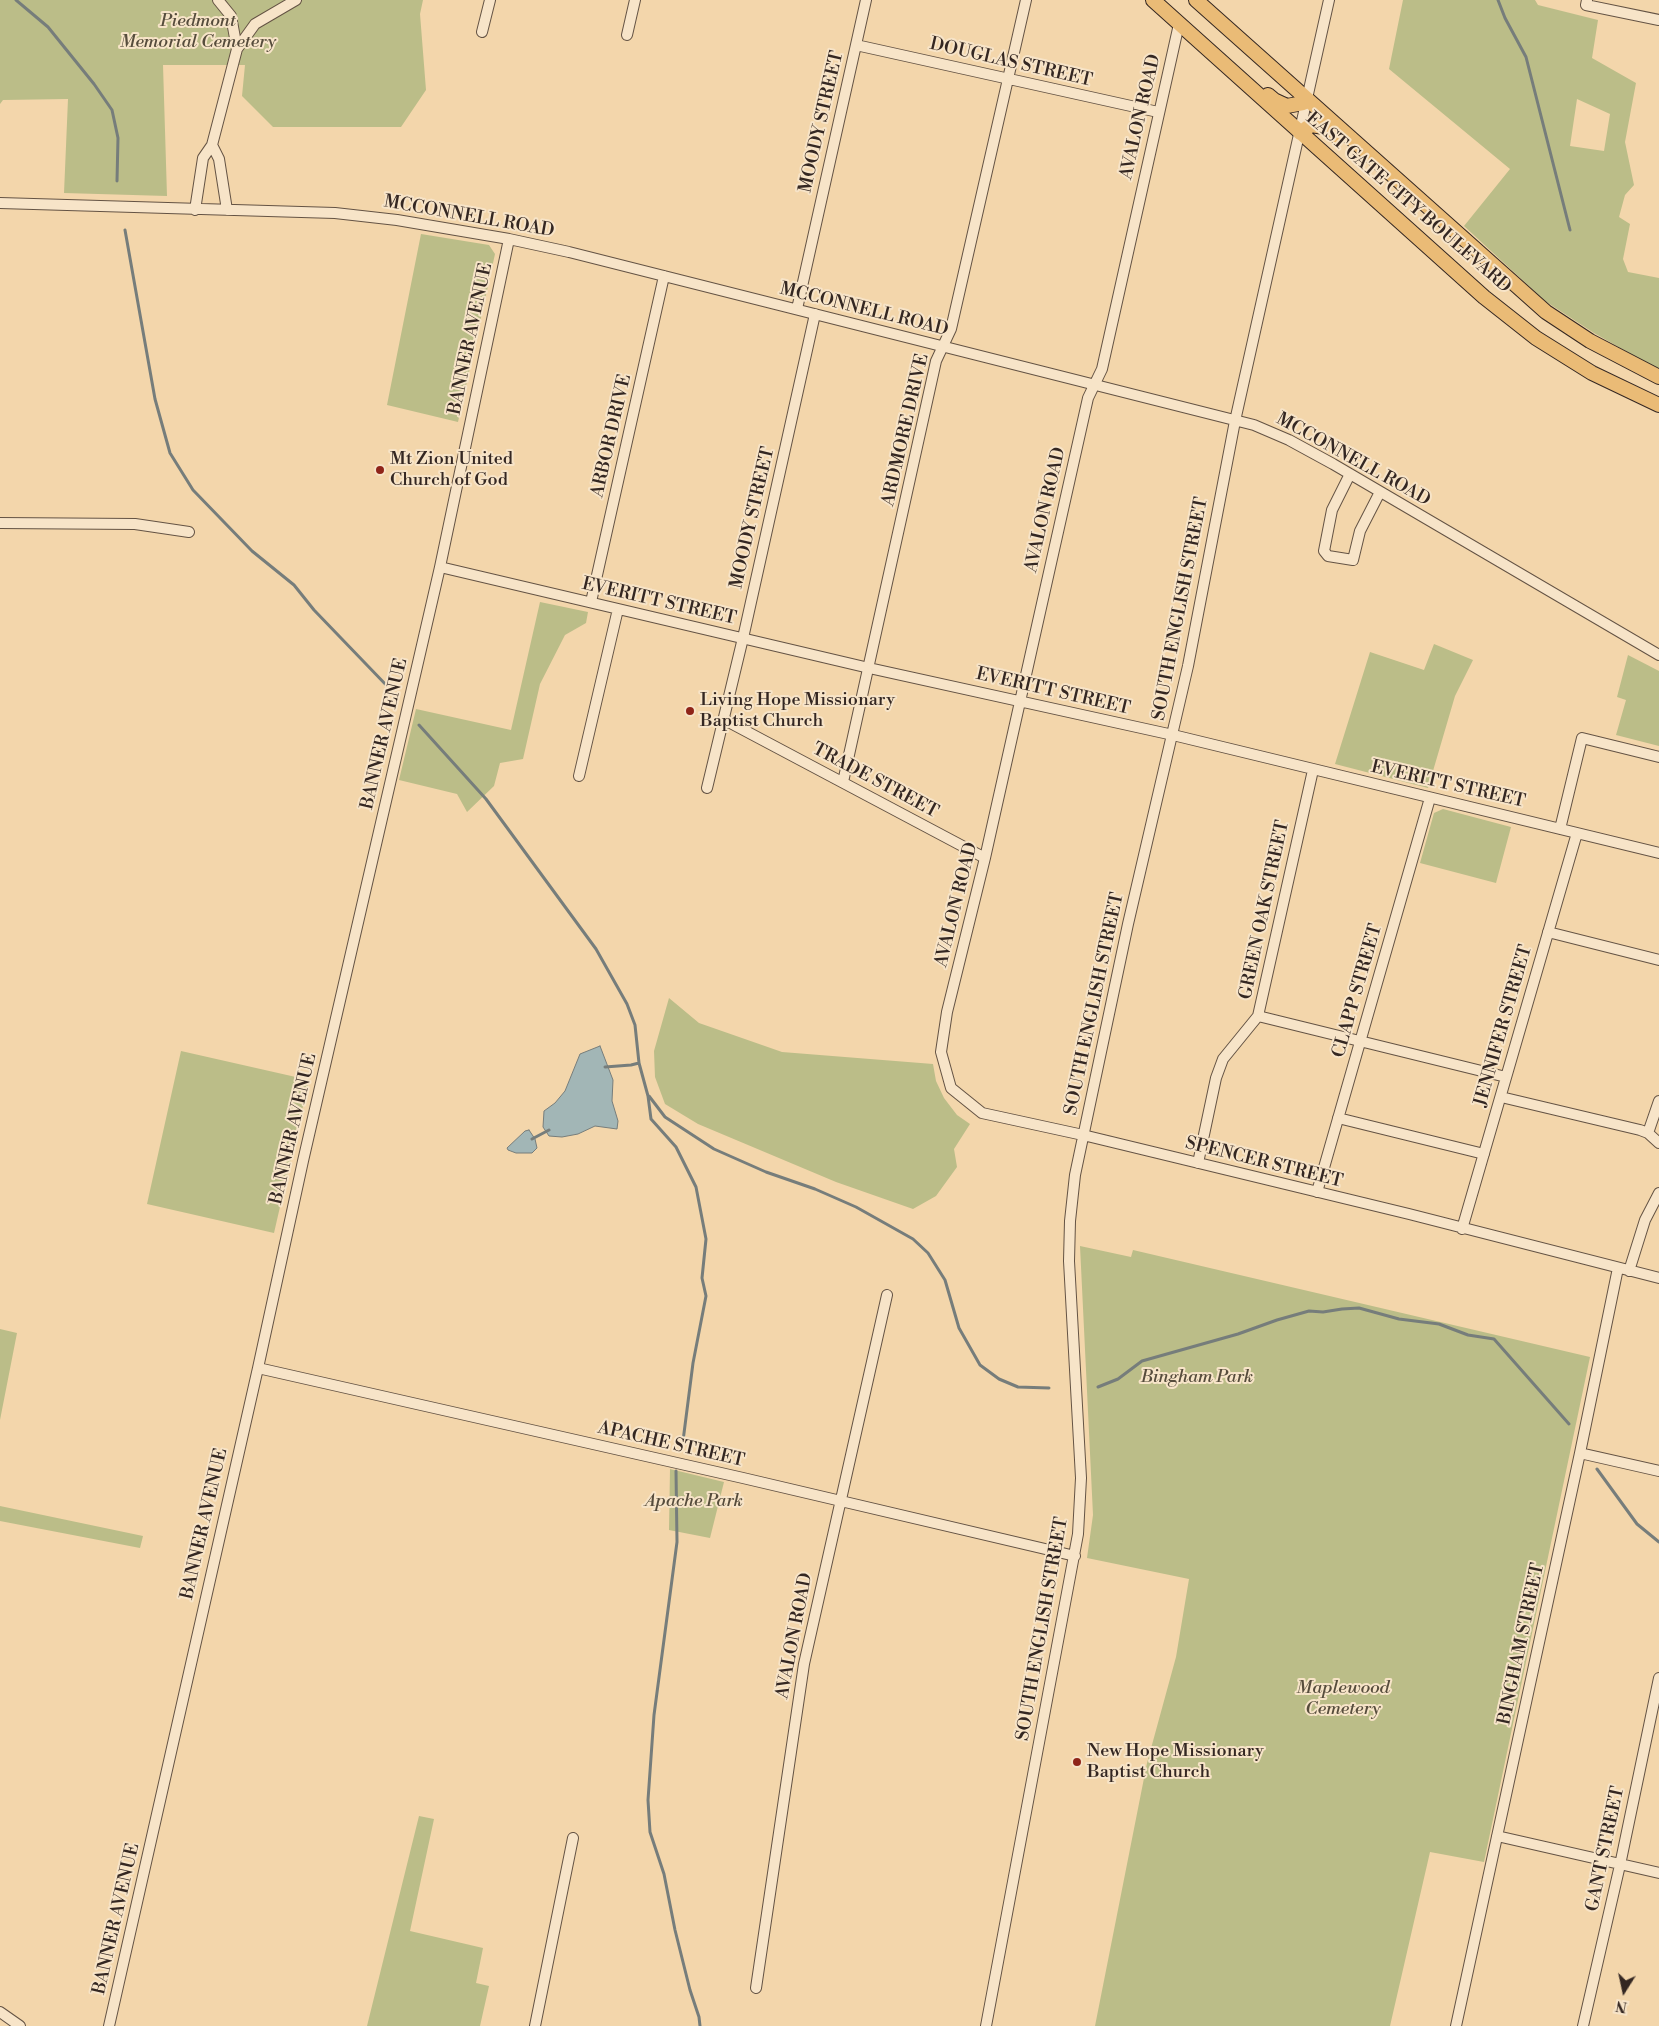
<!DOCTYPE html>
<html>
<head>
<meta charset="utf-8">
<style>
	body { margin:0 }
	#map { position:relative; width:1659px; height:2026px; overflow:hidden; background:#f3d6ab; font-family:"Libre Bodoni",serif }
	canvas { display:block }
	.north { position:absolute; left:1599px; top:1966px; width:50px; height:50px; -webkit-text-stroke:4px #f7e4c8; paint-order:stroke; rotate:190deg; font-size:14px; font-weight:700; line-height:20px; text-align:center; color:#342722 }
	.north::after { content:''; display:block; margin:auto; width:18px; height:22px; background:#342722; clip-path:polygon(50% 0,100% 100%,50% 72%,0 100%) }
</style>
</head>
<body>
<div id="map">
<canvas width="1659" height="2026"></canvas>
<div class="north">N</div>
</div>
<script>
const ctx = document.querySelector('canvas').getContext('2d');
ctx.lineJoin = 'round';
function paint(path, color) {
  ctx.fillStyle = color;
  ctx.fill(path, 'evenodd');
}
function toPath(rows) {
  const path = new Path2D();
  for (const r of rows) {
    path.moveTo(r[0], r[1]);
    for (let i = 2; i < r.length; i += 2) path.lineTo(r[i], r[i + 1]);
  }
  return path;
}
function stroke(path, color, width, dash) {
  ctx.strokeStyle = color;
  ctx.lineWidth = width;
  ctx.lineCap = dash ? 'butt' : 'round';
  ctx.setLineDash(dash || []);
  ctx.stroke(path);
}
function write(font, color, halo, rows, align = 'center') {
  ctx.font = font + ' "Libre Bodoni",serif';
  ctx.lineWidth = 4;
  ctx.setLineDash([]);
  ctx.textBaseline = 'middle';
  ctx.strokeStyle = halo;
  ctx.fillStyle = color;
  for (const [text, x, y, turn = 0] of rows) {
    ctx.save();
    ctx.translate(x, y);
    ctx.rotate((+turn || 0) * Math.PI / 180);
    ctx.textAlign = isNaN(turn) ? turn : align;
    if (halo) ctx.strokeText(text, 0, 0);
    ctx.fillText(text, 0, 0);
    ctx.restore();
  }
}
const green = toPath([
	[0,0,423,0,420,14,426,90,401,127,273,127,242,96,245,65,163,65,167,196,64,193,68,99,3,100,0,104],
	[1403,0,1535,0,1538,5,1598,20,1592,58,1636,83,1625,142,1634,185,1625,195,1619,217,1630,224,1623,259,1628,272,1659,278,1659,370,1594,333,1545,301,1464,226,1510,169,1389,69],
	[1577,99,1610,114,1604,151,1570,146],
	[421,234,489,245,495,254,458,422,387,405],
	[540,602,588,612,586,623,565,635,540,684,523,759,500,763,494,786,467,812,457,794,399,780,416,709,511,730],
	[1434,644,1473,660,1455,696,1428,788,1335,764,1370,652,1424,670],
	[1628,655,1659,671,1659,746,1616,735,1626,700,1617,697],
	[1443,809,1511,827,1496,883,1420,863,1434,813],
	[669,998,699,1023,782,1052,933,1064,936,1081,944,1098,957,1115,970,1124,954,1149,957,1167,936,1196,913,1209,836,1182,698,1124,665,1104,655,1077,654,1051],
	[181,1051,309,1080,274,1233,147,1204],
	[1080,1246,1131,1257,1133,1250,1590,1357,1484,1862,1430,1852,1390,2026,1095,2026,1147,1763,1176,1657,1189,1579,1087,1558,1093,1515],
	[0,1329,17,1333,0,1420],
	[670,1469,724,1482,710,1538,669,1530],
	[0,1506,143,1536,140,1548,0,1521],
	[419,1816,434,1819,410,1931,483,1948,476,1983,489,1986,480,2026,367,2026]
]);
const water = toPath([
	[600,1046,613,1080,612,1101,618,1121,617,1129,595,1126,578,1134,562,1137,549,1136,543,1127,544,1111,555,1103,565,1091,580,1054,600,1046],
	[529,1130,535,1139,537,1148,532,1153,516,1153,508,1150,507,1148,525,1131,529,1130]
]);
const stream = toPath([
	[16,0,48,27,94,84,112,110,118,138,117,181],
	[1498,0,1505,18,1526,57,1570,230],
	[125,230,155,399,170,453,193,490,252,551,294,585,314,610,390,689],
	[419,725,486,799,596,949,627,1004,635,1025,639,1063,648,1096,651,1119,676,1147,696,1187,706,1239,702,1278,706,1296,693,1363,683,1441],
	[605,1067,631,1065,639,1063],
	[649,1096,665,1117,714,1149,766,1172,815,1189,856,1207,913,1239,928,1253,945,1280,959,1328,980,1365,999,1379,1018,1387,1049,1388],
	[532,1139,549,1130],
	[1098,1387,1118,1379,1142,1361,1238,1334,1277,1320,1309,1311,1323,1312,1342,1309,1359,1308,1399,1319,1439,1324,1468,1335,1494,1339,1569,1424],
	[1597,1469,1637,1524,1659,1542],
	[676,1471,677,1542,654,1715,648,1800,650,1832,664,1874,675,1930,690,1990,699,2017,700,2026]
]);
const minor = toPath([
	[218,0,231,16,237,49],
	[1587,0,1586,5,1659,20],
	[1179,24,1102,369,1088,398,985,858,947,1012,941,1052,951,1088,982,1113,1083,1135,1409,1214,1659,1278],
	[482,32,490,0],
	[627,35,635,0],
	[856,45,1158,112],
	[212,145,219,159,227,210],
	[0,203,335,213,397,220,509,239,569,252,1254,425,1289,440,1333,464,1659,655],
	[195,210,203,158,212,145,237,49,255,24,296,0],
	[797,309,866,0],
	[1350,474,1332,510,1324,551,1328,556,1353,560,1360,531,1380,492],
	[0,523,135,524,189,532],
	[440,567,869,668,1173,735,1659,853],
	[591,602,664,276],
	[723,719,985,858],
	[579,776,618,609],
	[843,782,936,361,951,329,1026,0],
	[707,788,743,638,815,314],
	[1560,829,1582,738,1659,757],
	[1548,932,1659,960],
	[1258,1016,1506,1077],
	[1501,1097,1640,1130,1648,1133,1659,1143],
	[1338,1118,1484,1154],
	[1648,1133,1659,1101],
	[1198,1163,1216,1078,1223,1059,1258,1016,1313,770],
	[1317,1192,1430,798],
	[1462,1229,1577,833],
	[1629,1271,1645,1220,1659,1193],
	[258,1368,743,1478,1075,1556],
	[1580,1453,1659,1471],
	[1497,1836,1659,1873],
	[756,1988,804,1664,887,1295],
	[0,2012,20,2026],
	[109,2026,258,1368,303,1161,440,567,509,239],
	[535,2026,573,1838],
	[986,2026,1078,1534,1081,1478,1069,1261,1070,1221,1075,1175,1128,924,1188,666,1235,421,1329,0],
	[1456,2026,1580,1453,1618,1268],
	[1583,2026,1620,1865,1659,1678]
]);
const major = toPath([
	[1153,0,1484,297,1536,338,1592,373,1659,405],
	[1196,0,1546,312,1590,341,1659,377],
	[1268,95,1274,100,1287,106,1303,103,1308,100],
	[1300,133,1311,125,1324,127,1338,137]
]);
const markers = [
	[380,470,5,"#8f2418"],
	[690,711,5,"#8f2418"],
	[1077,1762,5,"#8f2418"]
];
const parkNames = [
	["Piedmont",198,22],
	["Memorial Cemetery",198,43],
	["Bingham Park",1197,1378],
	["Apache Park",694,1502],
	["Maplewood",1343,1689],
	["Cemetery",1343,1710]
];
const streetNames = [
	["DOUGLAS STREET",1011,63,13],
	["AVALON ROAD",1141,117,-77],
	["MOODY STREET",822,122,-77],
	["EAST GATE CITY BOULEVARD",1408,203,41],
	["MCCONNELL ROAD",469,217,10],
	["MCCONNELL ROAD",864,310,14],
	["BANNER AVENUE",471,339,-78],
	["ARDMORE DRIVE",906,430,-77],
	["ARBOR DRIVE",612,436,-77],
	["MCCONNELL ROAD",1353,460,29],
	["AVALON ROAD",1046,510,-77],
	["MOODY STREET",753,518,-77],
	["EVERITT STREET",659,602,13],
	["SOUTH ENGLISH STREET",1181,609,-79],
	["EVERITT STREET",1053,692,13],
	["BANNER AVENUE",385,734,-77],
	["TRADE STREET",875,781,28],
	["EVERITT STREET",1448,785,13],
	["AVALON ROAD",957,905,-76],
	["GREEN OAK STREET",1265,910,-78],
	["CLAPP STREET",1358,991,-74],
	["SOUTH ENGLISH STREET",1095,1004,-78],
	["JENNIFER STREET",1504,1026,-74],
	["BANNER AVENUE",294,1129,-77],
	["SPENCER STREET",1264,1163,14],
	["APACHE STREET",671,1445,13],
	["BANNER AVENUE",205,1524,-77],
	["SOUTH ENGLISH STREET",1043,1629,-80],
	["AVALON ROAD",795,1636,-79],
	["BINGHAM STREET",1522,1644,-78],
	["GANT STREET",1606,1849,-78],
	["BANNER AVENUE",117,1919,-77]
];
const poiNames = [
	["Mt Zion United",390,460],
	["Church of God",390,481],
	["Living Hope Missionary",700,701],
	["Baptist Church",700,722],
	["New Hope Missionary",1087,1752],
	["Baptist Church",1087,1773]
];
paint(green, '#bbbd88');
paint(water, '#a2b6b6');
stroke(water, '#767d7b', 1);
stroke(stream, '#767d7b', 3);
stroke(minor, '#645344', 12);
stroke(major, '#342722', 16);
stroke(minor, '#f7e4c8', 10);
stroke(major, '#eabb76', 14);
for (const [x, y, r, color] of markers) {
  const dot = new Path2D();
  dot.arc(x, y, r, 0, 2 * Math.PI);
  ctx.fillStyle = color;
  ctx.fill(dot);
  stroke(dot, '#f7e4c8', 2);
}
write('italic 18px', '#564c3c', '#f7e4c8', parkNames);
write('18px', '#342722', '#f7e4c8', streetNames);
write('18px', '#342722', '#f7e4c8', poiNames, 'left');
</script>
</body>
</html>
